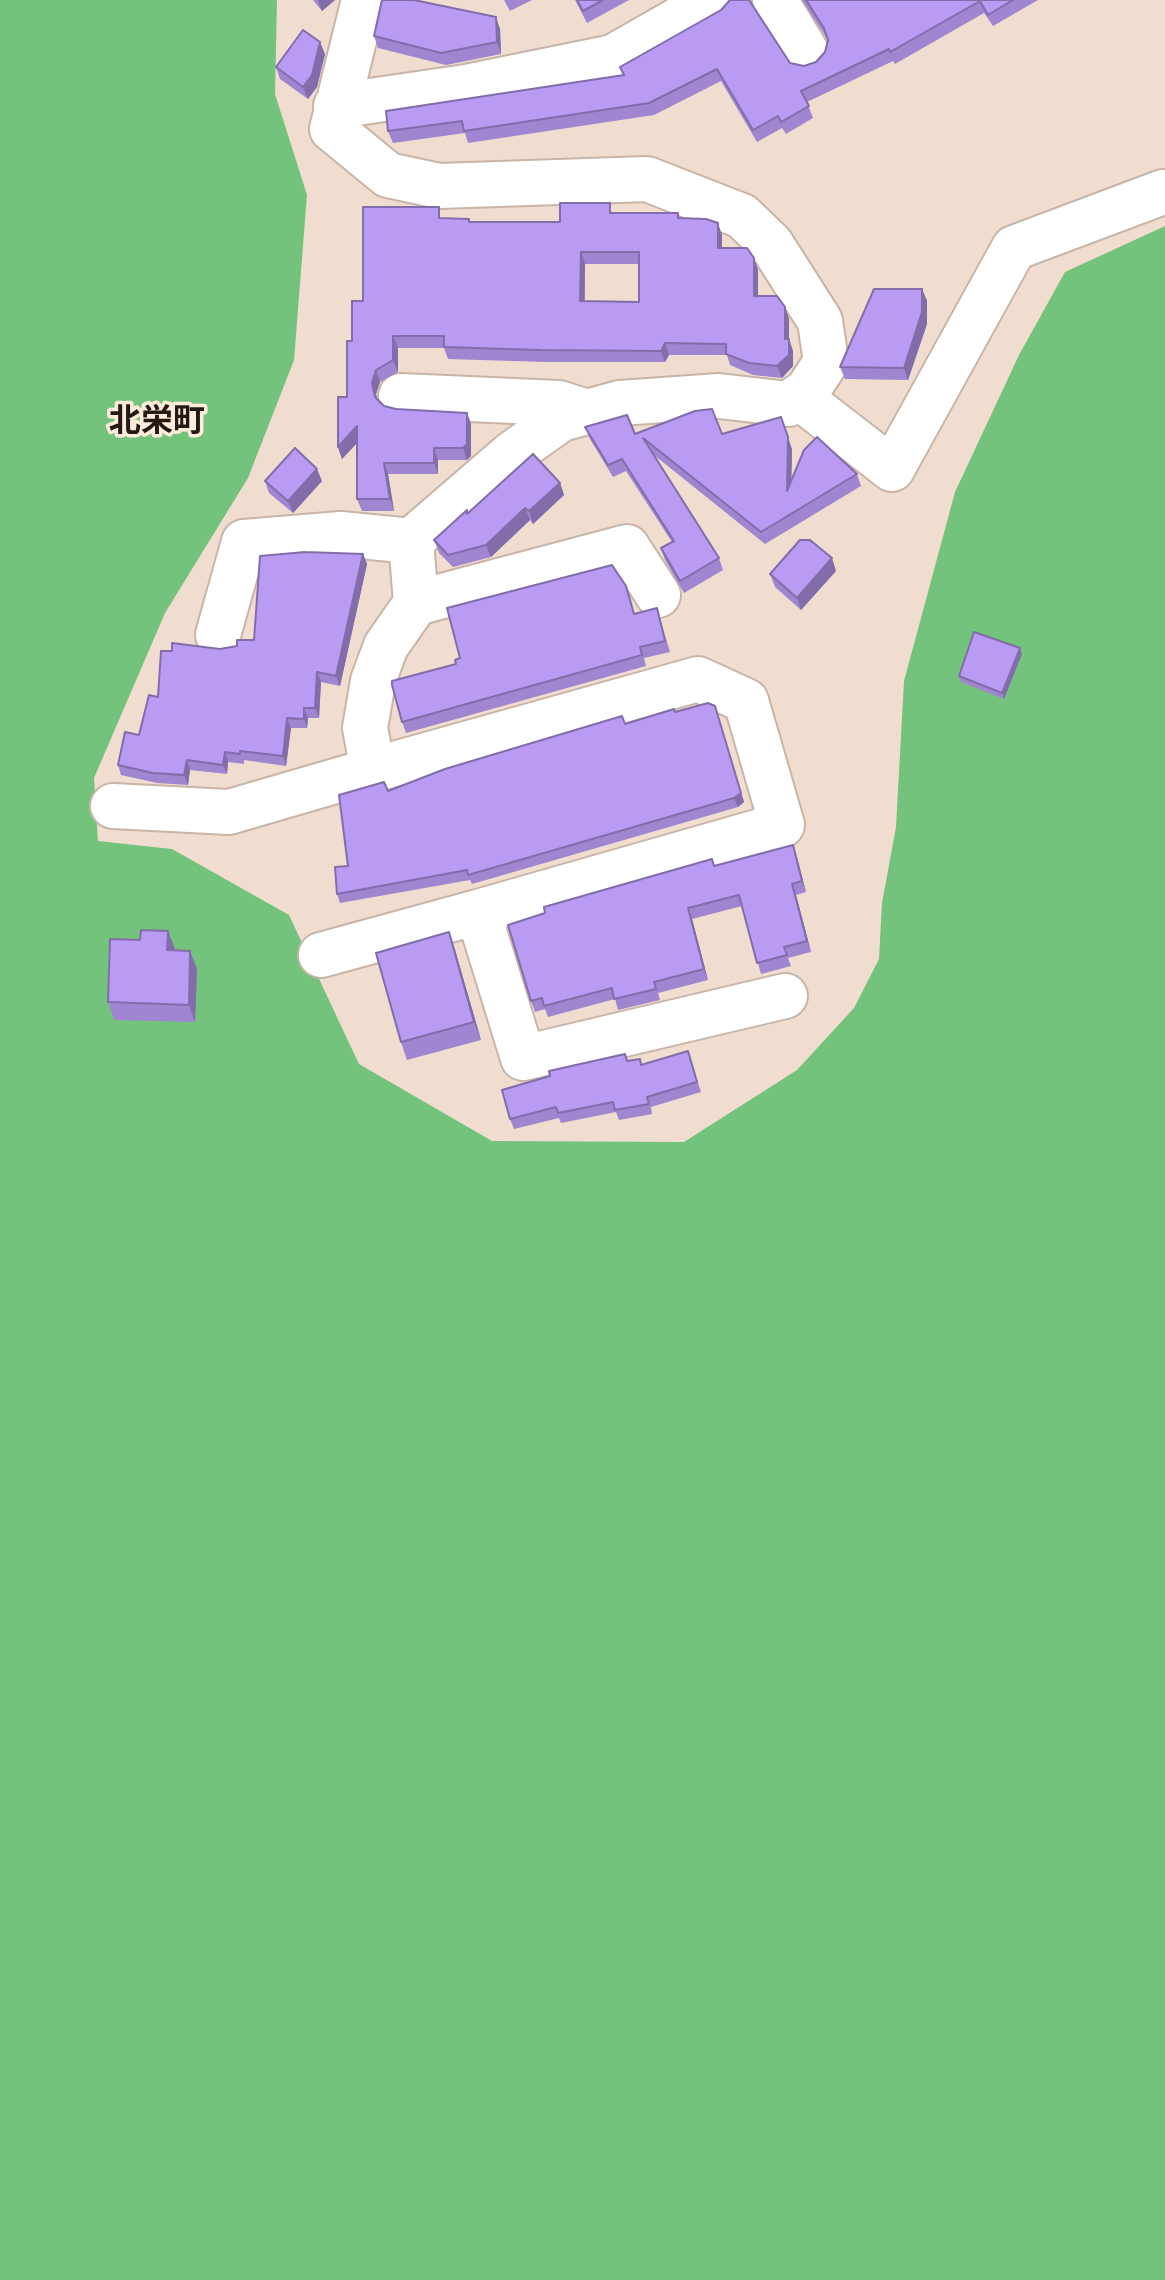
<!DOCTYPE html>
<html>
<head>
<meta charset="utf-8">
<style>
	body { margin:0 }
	canvas { display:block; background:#f1ddcf }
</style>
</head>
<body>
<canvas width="1165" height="2280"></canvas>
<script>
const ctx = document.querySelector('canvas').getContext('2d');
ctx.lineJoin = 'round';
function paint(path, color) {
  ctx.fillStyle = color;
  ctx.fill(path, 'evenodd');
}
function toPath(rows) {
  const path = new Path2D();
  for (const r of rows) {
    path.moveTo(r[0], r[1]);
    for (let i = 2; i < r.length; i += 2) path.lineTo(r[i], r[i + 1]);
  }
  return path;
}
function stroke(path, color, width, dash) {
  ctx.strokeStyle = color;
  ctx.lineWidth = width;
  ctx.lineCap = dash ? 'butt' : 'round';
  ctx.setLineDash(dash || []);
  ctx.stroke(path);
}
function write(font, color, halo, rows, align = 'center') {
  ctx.font = font + ' "Source Serif 4","Noto Sans JP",serif';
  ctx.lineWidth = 7;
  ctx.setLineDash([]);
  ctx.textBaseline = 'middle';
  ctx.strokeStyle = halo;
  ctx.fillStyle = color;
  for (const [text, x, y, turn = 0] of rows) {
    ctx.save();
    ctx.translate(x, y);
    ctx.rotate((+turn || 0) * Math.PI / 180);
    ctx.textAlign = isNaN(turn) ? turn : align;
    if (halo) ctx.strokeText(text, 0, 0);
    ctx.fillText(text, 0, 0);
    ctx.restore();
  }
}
const forest = toPath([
	[0,0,277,0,275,94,307,195,294,360,248,478,165,613,94,778,98,841,172,849,289,915,359,1064,492,1141,684,1142,797,1070,854,1008,879,959,882,903,896,827,904,681,955,492,1019,355,1065,272,1165,226,1165,2280,0,2280]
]);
const minor = toPath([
	[364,0,332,129,388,175,439,186,647,179,742,216,771,244,820,321,826,362,807,391,788,404,719,396,620,403,561,419,513,453,411,541,416,603,386,646,373,681,365,728,373,770,698,679,746,701,782,825,478,912,523,1058,785,996],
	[775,0,807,53],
	[336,106,466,87,613,57,713,0],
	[401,396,559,403,587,412],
	[799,397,892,469,1014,248,1163,192],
	[416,603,627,547,658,595],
	[218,635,244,542,341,534,411,541],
	[113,806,229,812,373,770],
	[321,955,478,912]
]);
const wall = toPath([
	[313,0,335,0,322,11],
	[382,0,418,0,500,29,501,54,446,65,378,48,374,36],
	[504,0,532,0,510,11],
	[575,0,629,0,587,23],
	[730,0,750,0,751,4,790,63,804,66,816,62,825,52,828,40,802,0,1038,0,993,26,984,13,895,64,893,61,807,102,813,118,786,134,782,128,757,142,721,81,654,115,468,143,465,133,393,143,388,131,623,76,620,67,721,10],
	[325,54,317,87,308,99,280,79,276,67],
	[613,213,678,213,680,218,722,235,722,248,754,258,758,270,758,296,785,307,789,319,789,339,793,351,793,366,782,378,753,375,730,365,727,355,669,355,665,362,545,362,448,359,444,348,398,348,398,372,380,382,376,394,377,399,384,406,396,409,467,413,471,424,471,456,467,460,438,460,438,474,388,474,394,511,362,511,357,499,357,442,342,459,338,447,347,397,352,341,363,301,443,218,469,219,471,222,560,222],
	[585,264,639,264,639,302,585,301],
	[922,289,927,301,927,324,908,380,845,379,840,367],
	[585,427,635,434,722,434,792,449,791,481,857,474,861,486,765,544,654,455,719,558,723,570,684,593,665,560,661,548,672,542,626,471,613,477,590,439],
	[265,481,322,481,293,513,269,493],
	[560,483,564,495,533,524,530,520,491,557,453,567,439,553,434,540,467,510,468,513],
	[363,554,367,564,340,686,321,682,319,718,308,718,307,728,291,728,286,766,244,760,244,764,228,762,227,774,190,770,188,785,157,783,121,775,118,765,139,735,158,697,172,651,220,649,237,646,254,640],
	[836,571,801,610,775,587,770,574],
	[630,597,634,614,657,608,670,652,644,658,646,666,406,733,402,722,456,664],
	[1022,654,1004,699,961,682,959,676],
	[715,706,744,802,738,807,472,884,470,880,340,903,337,894,348,866,388,791,625,724,675,712],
	[793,845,806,892,796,895,811,952,788,958,791,966,761,974,742,906,692,919,708,980,658,993,660,1000,618,1010,615,999,548,1017,545,1009,535,1012,531,1001,714,866],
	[449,932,455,950,481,1040,407,1060,401,1042],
	[175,949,175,951,190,951,197,969,195,1022,114,1020,108,1002],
	[640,1059,642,1065,691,1061,701,1092,651,1107,652,1114,619,1120,616,1112,561,1123,559,1118,514,1129,510,1119,628,1061]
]);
const shadedWall = toPath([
	[318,0,335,0,322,11],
	[496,17,500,29,501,54,497,42],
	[320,42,325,54,317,87,308,99,303,87],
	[718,223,722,235,722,259,718,248],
	[581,252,585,264,584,313,580,301],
	[754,258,758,270,758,307,754,296],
	[922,289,927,301,927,324,908,380,904,368],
	[785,307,789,319,789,351,785,339],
	[393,336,398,348,398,372,393,360],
	[789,339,793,351,793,366,782,378,777,366],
	[665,343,669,355,665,362,661,351],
	[376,370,380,382,376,394,379,408,372,383],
	[467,413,471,424,471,456,467,460,463,448],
	[781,417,792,449,791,503,787,491],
	[357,426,362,438,342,459,338,447],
	[434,448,438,460,438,474,434,463],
	[384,463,388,474,394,511,390,499],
	[317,469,322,481,293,513,288,501],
	[560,483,564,495,533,524,529,511],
	[525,508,530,520,491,557,486,545],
	[363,554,367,564,340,686,336,676],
	[832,558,836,571,801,610,797,598],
	[1020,648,1022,654,1004,699,1002,693],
	[317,672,321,682,319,718,315,708],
	[715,706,744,802,738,807,734,798],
	[304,708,308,718,307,728,304,719],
	[287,718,291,728,286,766,283,756],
	[225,752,228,762,227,774,223,765],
	[187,760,190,770,188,785,184,775],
	[793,845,797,857,806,892,802,881],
	[792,884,796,895,811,952,807,941],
	[688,908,692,919,708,980,704,969],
	[168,931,175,949,174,968,167,950],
	[449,932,455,950,481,1040,474,1022],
	[190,951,197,969,195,1022,189,1005]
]);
const building = toPath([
	[382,0,414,0,496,17,497,42,441,53,374,36,382,0],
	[577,0,603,0,583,11,577,0],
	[730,0,749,0,790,63,804,66,816,62,825,52,828,40,824,28,806,0,1013,0,988,15,980,1,890,52,889,49,801,91,809,106,781,122,778,116,753,130,717,69,649,103,464,131,462,121,388,131,386,111,624,75,620,67,721,10,730,0],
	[303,30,320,42,312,75,303,87,276,67,303,30],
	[560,203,610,203,610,213,678,213,678,218,706,219,718,223,718,248,747,248,754,258,754,296,777,296,785,307,785,339,789,339,789,355,777,366,749,363,726,354,726,344,665,343,661,351,540,350,444,347,444,336,393,336,393,360,376,370,372,383,375,397,384,406,396,409,467,413,467,444,463,448,434,448,434,463,384,463,390,499,357,499,357,426,338,447,338,397,347,397,347,341,352,341,352,301,363,301,363,207,439,207,439,218,469,219,469,222,560,222,560,203],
	[581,252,639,252,639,302,580,301,581,252],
	[874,289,922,289,922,312,904,368,840,367,874,289],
	[712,409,722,434,781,417,788,437,787,491,804,450,817,437,857,474,761,532,643,438,719,558,680,581,661,548,674,541,622,459,608,465,585,427,627,415,635,434,695,411,712,409],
	[295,448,317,469,288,501,265,481,295,448],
	[533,454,560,483,529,511,525,508,486,545,448,555,434,540,467,510,467,514,533,454],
	[800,540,810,540,832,558,797,598,770,574,800,540],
	[305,552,363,554,336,676,317,672,315,708,304,708,304,719,287,718,283,756,240,751,240,754,225,752,223,765,187,760,184,775,153,773,118,765,125,732,139,735,149,695,158,697,161,651,172,651,172,643,220,649,237,646,237,640,254,640,260,556,305,552],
	[612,565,626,586,634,614,657,608,665,641,640,647,642,655,402,722,392,685,392,681,456,664,455,660,460,658,447,608,612,565],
	[974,632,1020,648,1002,693,959,676,974,632],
	[708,703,715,706,741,793,734,798,468,875,467,870,337,894,335,867,348,866,339,795,384,782,388,791,445,769,622,716,625,724,674,709,675,712,708,703],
	[793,845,802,881,792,884,807,941,784,947,787,955,757,963,739,895,688,908,704,969,654,982,656,989,614,999,612,988,544,1006,542,998,531,1001,508,925,545,913,544,907,712,859,714,866,793,845],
	[141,930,168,931,167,950,190,951,189,1005,108,1002,110,939,140,940,141,930],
	[449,932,474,1022,401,1042,376,953,449,932],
	[688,1051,697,1082,647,1097,649,1104,615,1110,613,1102,558,1113,556,1107,510,1119,502,1090,550,1076,549,1071,625,1054,627,1061,640,1059,641,1065,688,1051]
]);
const quarterNames = [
	["北栄町",157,423]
];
paint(forest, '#74c37c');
stroke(minor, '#c8b5a7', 48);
stroke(minor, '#fff', 44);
paint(wall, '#a085d1');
paint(shadedWall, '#826caa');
paint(building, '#ba9bf3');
stroke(building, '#826caa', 2);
write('bold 32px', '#211a15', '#feebdc', quarterNames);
</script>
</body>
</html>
